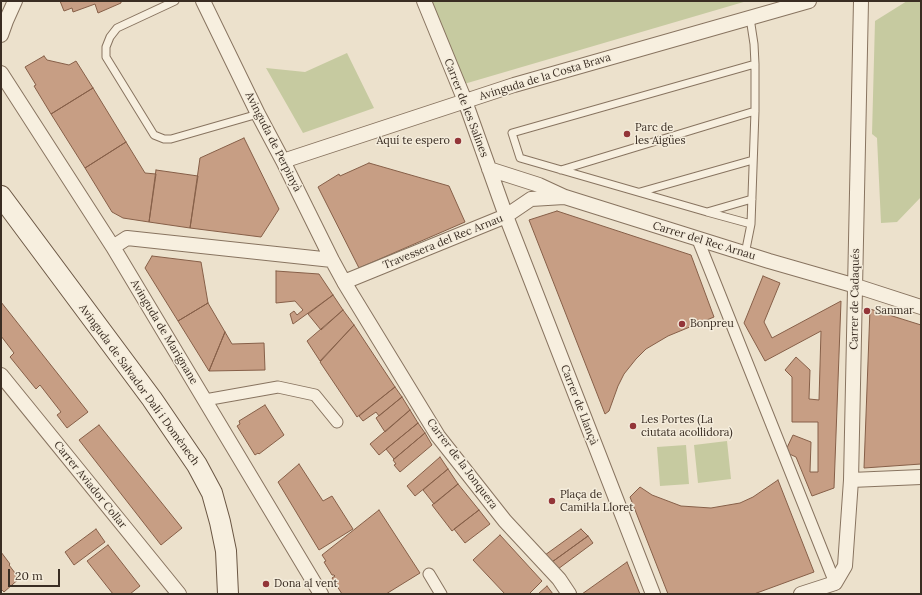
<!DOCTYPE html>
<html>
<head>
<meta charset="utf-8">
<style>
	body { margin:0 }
	#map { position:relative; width:922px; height:595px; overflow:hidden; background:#ece1cc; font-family:Lora,serif }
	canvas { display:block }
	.frame { position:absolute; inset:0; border:2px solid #3a2d23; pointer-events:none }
	.scale { position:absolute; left:8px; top:569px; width:52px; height:18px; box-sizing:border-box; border:2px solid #3a2d23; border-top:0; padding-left:5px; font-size:12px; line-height:14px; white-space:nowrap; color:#3a2d23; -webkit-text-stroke:3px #f4ecdb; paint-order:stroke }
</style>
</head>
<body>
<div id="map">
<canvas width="922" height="595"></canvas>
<div class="frame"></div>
<div class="scale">20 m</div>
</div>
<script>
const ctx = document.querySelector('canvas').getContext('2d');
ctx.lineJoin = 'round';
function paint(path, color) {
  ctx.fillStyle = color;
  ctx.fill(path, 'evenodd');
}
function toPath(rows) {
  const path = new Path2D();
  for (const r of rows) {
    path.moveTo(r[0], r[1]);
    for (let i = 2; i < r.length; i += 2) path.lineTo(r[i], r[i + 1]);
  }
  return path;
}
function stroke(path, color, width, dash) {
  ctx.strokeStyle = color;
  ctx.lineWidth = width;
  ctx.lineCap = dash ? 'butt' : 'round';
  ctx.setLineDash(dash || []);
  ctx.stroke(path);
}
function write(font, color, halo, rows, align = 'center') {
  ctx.font = font + ' Lora,serif';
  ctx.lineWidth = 3;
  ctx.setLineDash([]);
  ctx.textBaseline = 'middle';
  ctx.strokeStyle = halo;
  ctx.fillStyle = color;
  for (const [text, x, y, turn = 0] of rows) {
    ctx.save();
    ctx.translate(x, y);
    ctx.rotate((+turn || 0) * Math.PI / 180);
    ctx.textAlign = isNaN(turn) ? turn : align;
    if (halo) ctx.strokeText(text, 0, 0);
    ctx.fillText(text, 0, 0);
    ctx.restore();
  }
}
const green = toPath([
	[432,1,747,1,464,84],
	[907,1,921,1,921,197,897,222,881,223,877,138,872,134,875,21],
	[347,53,374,108,303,133,266,68,305,72],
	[727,441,731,479,698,483,694,445],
	[686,445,689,484,660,486,657,447]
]);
const building = toPath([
	[60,1,121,1,121,3,98,13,95,4,73,12,72,8,64,11,60,1],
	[44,56,47,60,69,65,76,61,93,88,51,114,34,86,36,85,25,67,44,56],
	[93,88,126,142,85,168,51,114,93,88],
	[244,138,279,209,261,237,190,228,200,158,244,138],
	[126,142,145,173,156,174,149,222,123,218,112,212,85,168,126,142],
	[369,163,449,186,465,222,359,268,318,187,339,174,340,176,369,163],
	[156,170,198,176,190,228,149,222,156,170],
	[557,211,691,255,714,317,668,336,646,349,636,359,624,374,618,386,609,411,605,414,529,220,557,211],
	[152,256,201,262,208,303,178,321,145,268,152,256],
	[276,271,319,274,333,295,293,324,290,314,294,311,297,315,303,310,295,301,276,303,276,271],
	[763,276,780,283,764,322,772,338,841,301,834,488,812,496,796,457,785,452,793,435,811,442,810,472,818,472,818,422,792,422,792,377,785,370,796,357,810,370,809,399,819,400,821,331,765,361,744,323,763,276],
	[333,295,343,310,321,330,308,314,333,295],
	[1,302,88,412,67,428,57,415,61,412,40,385,36,389,10,357,14,353,1,336,1,302],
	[208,303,225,332,209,371,178,321,208,303],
	[870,309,921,325,921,464,864,468,870,309],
	[343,310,354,325,320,361,307,341,343,310],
	[354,325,395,387,357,417,320,362,354,325],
	[225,332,232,344,264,343,265,370,209,371,225,332],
	[395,387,402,397,379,416,376,412,363,421,359,416,395,387],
	[402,397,410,410,385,432,376,418,402,397],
	[265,405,284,435,259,454,258,453,255,455,237,426,240,424,239,421,265,405],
	[410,410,418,423,379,455,370,444,410,410],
	[418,423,425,433,394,459,386,449,418,423],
	[99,425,182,528,161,545,79,440,99,425],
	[425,433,432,445,400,472,394,465,396,464,393,460,425,433],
	[440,457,448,469,415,496,407,486,440,457],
	[299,464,323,501,332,496,353,529,319,550,278,482,299,464],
	[448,469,458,484,434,504,423,490,448,469],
	[778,480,814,572,754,594,668,594,630,497,640,487,652,495,681,506,711,508,740,503,753,497,778,480],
	[458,484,479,510,452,531,432,505,458,484],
	[379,510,420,573,386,594,342,594,332,578,335,576,334,575,332,575,324,562,326,561,322,555,379,510],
	[479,510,490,524,465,543,454,529,479,510],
	[96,529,105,542,74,565,65,552,96,529],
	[581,529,588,536,552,562,545,555,581,529],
	[500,535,542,581,529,594,505,594,473,560,500,535],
	[588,536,593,543,558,569,552,562,588,536],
	[108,545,140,586,130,594,113,594,87,561,108,545],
	[1,552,10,564,9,565,15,573,17,571,21,577,4,592,1,589,1,552],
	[627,562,640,594,582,594,627,562],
	[547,586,553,594,538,594,547,586]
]);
const service = toPath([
	[175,1,117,28,110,37,106,47,106,57,154,135,164,139,171,139,258,114],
	[750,18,754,44,755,64,755,111,751,224,707,212,752,199],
	[561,170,755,111],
	[640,192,753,160],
	[707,212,520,158,512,133,755,64],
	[745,254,751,224]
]);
const pedestrian = toPath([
	[698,240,835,583],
	[205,400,278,387,315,395,337,422],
	[429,574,441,594]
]);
const minor = toPath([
	[203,1,258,114,283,161,332,260,344,282,438,436,505,521,559,579,569,594],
	[424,1,465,101,506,216,653,594],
	[1,35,6,21,15,1],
	[1,73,113,247,321,594],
	[283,161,514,85,809,1],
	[489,169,539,185,565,197,769,261,856,286,921,307],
	[113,247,127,238,332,260],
	[344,282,506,216,531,199,564,197],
	[1,375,179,594],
	[851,480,921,477],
	[835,583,845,566,851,480,861,1],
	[801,594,835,583]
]);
const secondary = toPath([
	[1,196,152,399,197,465,212,493,220,522,226,551,228,594]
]);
const markers = [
	[627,134,4,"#933538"],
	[458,141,4,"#933538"],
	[867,311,4,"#933538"],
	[682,324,4,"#933538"],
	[633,426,4,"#933538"],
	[552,501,4,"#933538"],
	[266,584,4,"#933538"]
];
const streetNames = [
	["Avinguda de la Costa Brava",545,77,-17],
	["Carrer de les Salines",466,108,69],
	["Avinguda de Perpinyà",273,142,63],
	["Carrer del Rec Arnau",704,241,17],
	["Travessera del Rec Arnau",443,242,-22],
	["Carrer de Cadaqués",855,299,-89],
	["Avinguda de Marignane",164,332,59],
	["Avinguda de Salvador Dalí i Domènech",139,385,54],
	["Carrer de Llançà",579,405,69],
	["Carrer de la Jonquera",462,464,53],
	["Carrer Aviador Collar",90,485,51]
];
const poiNames = [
	["Parc de",635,128],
	["les Aigües",635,141],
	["Aquí te espero",450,141,"right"],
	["Sanmar",875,311],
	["Bonpreu",690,324],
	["Les Portes (La",641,420],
	["ciutata acollidora)",641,433],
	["Plaça de",560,495],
	["Camil·la Lloret",560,508],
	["Dona al vent",274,584]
];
paint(green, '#c6caa0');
paint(building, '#c79e84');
stroke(building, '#865f48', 1);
stroke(service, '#887460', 9);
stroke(pedestrian, '#887460', 13);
stroke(minor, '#887460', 16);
stroke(secondary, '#6a5643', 22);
stroke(service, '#f7efdf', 7);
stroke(pedestrian, '#f7efdf', 11);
stroke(minor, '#f7efdf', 14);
stroke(secondary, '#f7efdf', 20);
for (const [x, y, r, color] of markers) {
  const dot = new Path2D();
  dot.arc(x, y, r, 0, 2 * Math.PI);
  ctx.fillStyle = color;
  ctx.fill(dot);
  stroke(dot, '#f4ecdb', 1.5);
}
write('11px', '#3a2d23', '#f4ecdb', streetNames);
write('11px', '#3a2d23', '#f4ecdb', poiNames, 'left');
</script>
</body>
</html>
